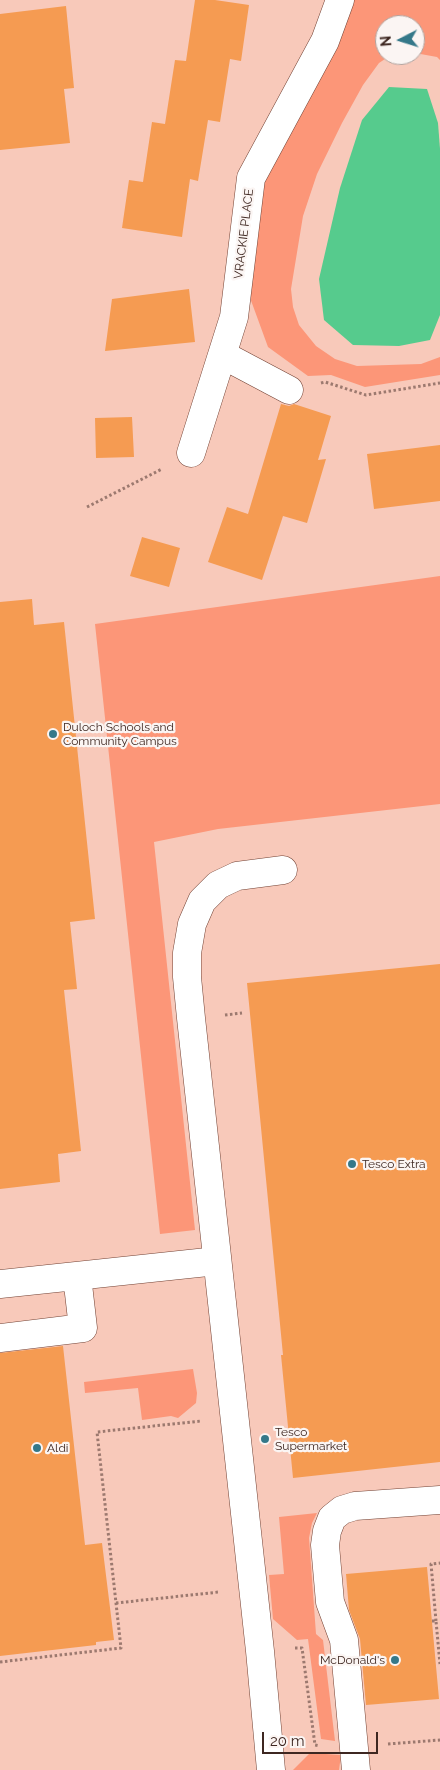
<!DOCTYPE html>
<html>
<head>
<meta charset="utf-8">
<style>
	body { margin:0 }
	#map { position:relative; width:440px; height:1770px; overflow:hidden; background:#f8c9ba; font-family:Raleway,sans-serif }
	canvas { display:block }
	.north { position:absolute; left:375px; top:15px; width:50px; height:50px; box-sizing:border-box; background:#fbf5f3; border:1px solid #afa39f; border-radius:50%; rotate:265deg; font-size:14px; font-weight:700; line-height:20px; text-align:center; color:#3e2721 }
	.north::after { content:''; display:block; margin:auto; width:18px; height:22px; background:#357889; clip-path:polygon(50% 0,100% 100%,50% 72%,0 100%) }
	.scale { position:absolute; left:262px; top:1732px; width:116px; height:22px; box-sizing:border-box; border:2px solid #3e2721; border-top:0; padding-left:6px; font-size:15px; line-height:18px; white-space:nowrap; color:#3e2721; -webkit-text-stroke:4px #fbf5f3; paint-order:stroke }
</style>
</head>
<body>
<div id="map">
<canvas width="440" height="1770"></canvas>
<div class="north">N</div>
<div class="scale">20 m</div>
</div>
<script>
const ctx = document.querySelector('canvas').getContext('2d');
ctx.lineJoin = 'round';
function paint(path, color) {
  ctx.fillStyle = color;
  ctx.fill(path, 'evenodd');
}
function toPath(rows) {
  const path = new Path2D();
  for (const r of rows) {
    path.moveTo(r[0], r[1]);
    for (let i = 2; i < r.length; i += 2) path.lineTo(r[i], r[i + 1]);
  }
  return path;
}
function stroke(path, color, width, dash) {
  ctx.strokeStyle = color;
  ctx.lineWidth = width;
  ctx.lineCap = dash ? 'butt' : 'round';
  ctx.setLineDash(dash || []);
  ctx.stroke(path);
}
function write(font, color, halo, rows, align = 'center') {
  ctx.font = font + ' Raleway,sans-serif';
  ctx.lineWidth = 4.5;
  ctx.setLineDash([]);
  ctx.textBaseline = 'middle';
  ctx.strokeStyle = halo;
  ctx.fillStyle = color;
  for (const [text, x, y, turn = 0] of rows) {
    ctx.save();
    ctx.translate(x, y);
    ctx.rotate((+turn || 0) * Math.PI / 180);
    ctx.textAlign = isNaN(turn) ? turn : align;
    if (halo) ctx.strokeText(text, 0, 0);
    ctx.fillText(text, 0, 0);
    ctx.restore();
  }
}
const green = toPath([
	[352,0,440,0,440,60,437,57,415,53,415,25,385,25,385,55,391,55,379,63,363,85,342,123,317,174,303,216,291,289,293,307,299,325,316,346,335,359,357,366,421,364,440,357,440,375,365,387,331,375,308,376,268,347,249,295,256,215,265,181],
	[440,576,440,804,218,829,154,842,195,1230,160,1234,95,624],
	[193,1369,197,1393,196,1403,178,1418,171,1416,142,1420,138,1388,85,1393,84,1382],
	[317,1513,312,1523,309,1538,316,1634,323,1640,335,1741,321,1739,308,1639,297,1640,273,1619,269,1575,284,1574,279,1517],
	[310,1753,341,1755,339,1770,293,1770]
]);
const water = toPath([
	[389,87,427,89,438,123,440,149,440,315,430,340,399,346,353,345,324,320,319,279,340,188,362,120]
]);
const building = toPath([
	[195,0,215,0,249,5,241,61,230,59,220,122,208,120,198,181,190,179,182,237,122,228,129,180,143,182,152,122,165,124,175,60,186,61],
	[66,6,74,88,64,89,70,143,0,150,0,14],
	[189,289,195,342,105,351,112,299],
	[281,404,289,406,294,404,331,416,318,460,326,459,307,523,283,516,262,580,208,562,227,507,248,514],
	[132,417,134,457,96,458,95,418],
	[440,445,440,501,374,509,367,454],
	[142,537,180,548,169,587,130,576],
	[32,599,34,625,64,622,95,919,70,922,77,989,64,990,81,1151,58,1154,60,1182,0,1189,0,602],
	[440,964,440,1462,293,1478,281,1355,283,1355,247,983],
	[63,1346,85,1545,102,1543,114,1640,96,1642,96,1645,0,1656,0,1353],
	[427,1567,439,1699,366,1705,360,1639,349,1610,346,1574]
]);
const path = toPath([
	[321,383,325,382,366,395,440,383],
	[87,507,162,469],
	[225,1015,242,1013],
	[116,1603,219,1592],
	[432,1621,436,1621,440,1664],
	[436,1621,431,1564,440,1563],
	[295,1648,302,1648,315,1745,320,1746],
	[0,1662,121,1648,97,1432,201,1421],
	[388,1744,440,1740]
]);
const minor = toPath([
	[223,355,289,390],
	[191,453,234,317,251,178,325,41,340,0],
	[0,1284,217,1261],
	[0,1338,83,1328,77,1276],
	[271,1770,260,1651,191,1018,187,977,187,953,192,924,202,901,218,885,237,876,283,870],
	[356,1770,344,1640,330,1602,325,1545,327,1531,332,1518,342,1510,355,1506,440,1500]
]);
const markers = [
	[53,734,5,"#357889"],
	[352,1164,5,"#357889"],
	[265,1439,5,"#357889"],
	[37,1448,5,"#357889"],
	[395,1660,5,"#357889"]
];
const streetNames = [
	["VRACKIE PLACE",244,234,-83]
];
const poiNames = [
	["Duloch Schools and",63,727],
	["Community Campus",63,741],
	["Tesco Extra",362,1164],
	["Tesco",275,1432],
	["Supermarket",275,1446],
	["Aldi",47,1448],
	["McDonald's",385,1660,"right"]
];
paint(green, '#fc9678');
paint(water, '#56cb8d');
paint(building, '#f59b52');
stroke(minor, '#724133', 29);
stroke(path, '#9c796f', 3, [2.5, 2.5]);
stroke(minor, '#fff', 28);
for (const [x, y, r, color] of markers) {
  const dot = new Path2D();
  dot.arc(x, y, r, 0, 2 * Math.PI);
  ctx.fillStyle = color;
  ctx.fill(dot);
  stroke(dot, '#fbf5f3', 2);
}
write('12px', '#3e2721', '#fbf5f3', streetNames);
write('12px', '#3e2721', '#fbf5f3', poiNames, 'left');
</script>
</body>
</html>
